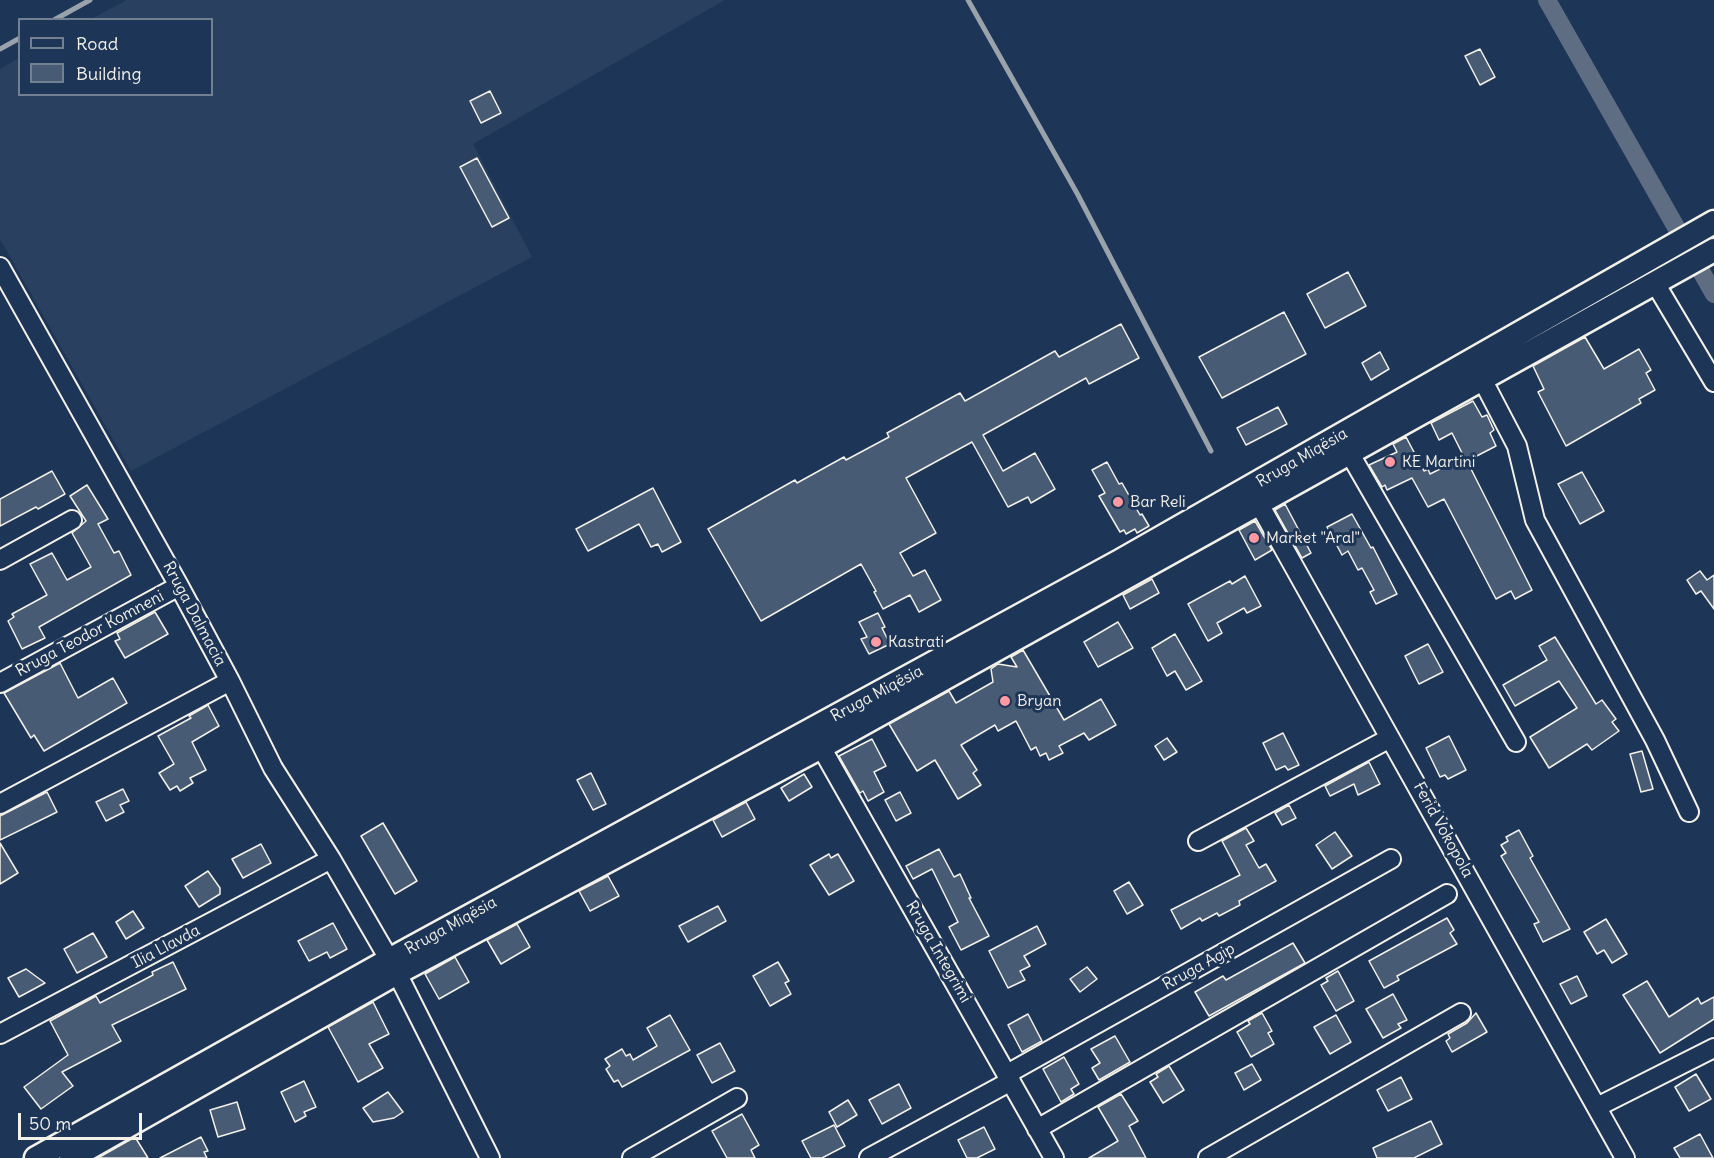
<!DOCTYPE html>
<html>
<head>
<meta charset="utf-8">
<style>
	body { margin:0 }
	#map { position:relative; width:1714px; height:1158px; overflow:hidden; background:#1d3557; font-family:Delius,sans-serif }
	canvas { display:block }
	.legend { position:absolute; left:18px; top:18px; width:195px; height:78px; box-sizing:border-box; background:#1d3557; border:2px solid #738091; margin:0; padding:8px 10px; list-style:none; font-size:18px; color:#f4f1e8 }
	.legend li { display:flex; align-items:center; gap:12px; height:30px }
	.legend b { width:30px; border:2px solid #738091 }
	.scale { position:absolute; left:18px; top:1113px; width:124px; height:27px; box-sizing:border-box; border:3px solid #f4f1e8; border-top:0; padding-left:8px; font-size:18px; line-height:21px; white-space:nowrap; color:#f4f1e8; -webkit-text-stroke:4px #1d3557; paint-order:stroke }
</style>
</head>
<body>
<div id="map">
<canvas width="1714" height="1158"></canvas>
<ul class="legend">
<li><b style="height:8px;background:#1d3557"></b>Road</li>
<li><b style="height:16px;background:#485b74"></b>Building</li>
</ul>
<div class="scale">50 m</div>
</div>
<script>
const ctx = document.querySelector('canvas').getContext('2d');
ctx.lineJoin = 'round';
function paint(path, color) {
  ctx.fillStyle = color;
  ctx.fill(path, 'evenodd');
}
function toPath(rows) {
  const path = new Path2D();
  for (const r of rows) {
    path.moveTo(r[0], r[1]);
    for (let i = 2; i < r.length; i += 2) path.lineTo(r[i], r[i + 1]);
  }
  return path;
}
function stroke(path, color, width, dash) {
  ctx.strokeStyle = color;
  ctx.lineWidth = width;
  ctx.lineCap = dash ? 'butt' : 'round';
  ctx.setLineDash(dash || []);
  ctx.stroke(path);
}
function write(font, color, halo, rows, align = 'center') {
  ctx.font = font + ' Delius,sans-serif';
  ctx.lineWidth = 6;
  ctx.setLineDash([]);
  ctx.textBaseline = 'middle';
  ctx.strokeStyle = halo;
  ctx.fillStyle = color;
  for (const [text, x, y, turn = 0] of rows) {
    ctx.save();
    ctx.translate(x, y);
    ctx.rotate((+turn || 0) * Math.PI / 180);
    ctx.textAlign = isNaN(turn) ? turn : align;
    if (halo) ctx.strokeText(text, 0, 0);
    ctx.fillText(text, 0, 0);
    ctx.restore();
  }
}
const built = toPath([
	[127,0,725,0,473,144,532,257,131,471,0,239,0,69,19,58,20,94,212,94,212,20,91,19]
]);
const stream = toPath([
	[968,0,1078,195,1211,451],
	[54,20,90,0],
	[0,49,20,38]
]);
const canal = toPath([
	[1547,0,1714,294]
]);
const building = toPath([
	[1480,49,1495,77,1480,85,1465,56,1480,49],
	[490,91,501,113,481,123,470,101,490,91],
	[477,158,509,218,492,227,460,167,477,158],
	[1348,272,1366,306,1325,328,1307,294,1348,272],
	[1284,312,1306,354,1222,398,1199,357,1284,312],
	[1121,324,1139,358,1089,384,1086,378,983,435,1003,471,1035,453,1055,489,1031,503,1028,497,1008,507,972,442,906,478,936,533,900,553,913,576,925,570,941,600,919,612,910,595,883,609,874,592,876,591,861,564,761,621,708,529,795,480,797,483,844,457,846,460,889,437,887,433,960,393,965,401,1055,351,1059,357,1121,324],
	[1585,337,1604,369,1639,349,1651,370,1646,373,1655,390,1639,399,1641,403,1566,446,1538,392,1544,389,1533,366,1585,337],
	[1380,352,1389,369,1371,380,1362,363,1380,352],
	[1473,401,1482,417,1487,415,1494,430,1490,433,1496,446,1467,461,1532,590,1515,599,1511,591,1496,599,1444,499,1428,507,1412,478,1387,490,1385,485,1382,487,1369,465,1397,452,1393,444,1406,437,1424,471,1428,469,1430,474,1464,457,1452,433,1439,440,1431,423,1473,401],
	[1278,407,1287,424,1246,445,1237,428,1278,407],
	[1107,462,1119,484,1122,483,1140,515,1142,514,1149,526,1137,533,1135,529,1126,534,1124,530,1120,532,1099,496,1105,493,1092,470,1107,462],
	[52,471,65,494,38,509,36,507,0,526,0,499,52,471],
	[1582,472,1604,511,1580,524,1558,484,1582,472],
	[87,485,108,519,98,524,114,553,119,551,131,575,39,627,45,638,22,649,8,621,14,617,12,614,47,595,30,564,52,553,67,580,91,567,72,533,86,521,70,496,87,485],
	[653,488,681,542,662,552,658,544,651,547,639,524,588,551,576,529,653,488],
	[1285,504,1311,553,1302,558,1275,510,1285,504],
	[1352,514,1371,548,1373,547,1397,594,1376,604,1370,592,1374,590,1362,568,1358,570,1348,551,1342,555,1327,527,1352,514],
	[1255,521,1272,550,1255,560,1239,530,1255,521],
	[1700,571,1707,580,1714,575,1714,609,1701,591,1696,594,1687,580,1700,571],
	[1245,576,1261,606,1247,613,1244,608,1217,623,1222,633,1208,641,1188,604,1230,581,1232,584,1245,576],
	[1152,579,1159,593,1130,609,1123,595,1152,579],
	[155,612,168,634,125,658,115,641,120,639,117,633,155,612],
	[878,613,885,627,882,628,890,644,869,654,861,639,867,637,859,622,878,613],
	[1118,622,1133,648,1098,667,1084,642,1118,622],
	[1175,634,1202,681,1186,690,1175,671,1167,676,1152,648,1175,634],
	[1555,637,1596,704,1602,700,1616,719,1612,722,1619,731,1592,750,1587,744,1549,768,1530,737,1577,708,1559,681,1515,706,1503,685,1547,660,1539,646,1555,637],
	[1428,644,1443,672,1419,684,1405,656,1428,644],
	[1023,650,1064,720,1101,699,1116,725,1089,740,1084,733,1059,746,1063,753,1049,760,1046,753,1040,756,1036,747,1031,750,1016,721,998,731,995,725,961,745,977,770,973,773,981,785,958,799,935,760,917,771,889,724,949,691,956,703,993,682,991,669,998,664,1017,667,1011,657,1023,650],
	[60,663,78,698,113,678,127,703,44,751,34,735,31,738,4,693,60,663],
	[208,705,219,726,192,742,206,770,190,778,193,783,180,791,177,786,170,790,159,773,174,764,158,736,191,718,189,716,208,705],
	[1283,733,1299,765,1288,770,1285,766,1276,770,1263,743,1283,733],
	[1449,736,1466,770,1448,779,1445,775,1440,777,1426,748,1449,736],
	[1167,738,1177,752,1164,760,1155,746,1167,738],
	[872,739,886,766,874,772,884,792,868,801,863,791,860,793,839,756,872,739],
	[1642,751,1653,789,1641,792,1630,754,1642,751],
	[1369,762,1380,784,1358,795,1354,784,1330,796,1325,786,1369,762],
	[591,773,606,804,593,810,577,780,591,773],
	[804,774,812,787,789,801,781,788,804,774],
	[123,789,129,801,120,805,124,812,106,821,96,802,123,789],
	[47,792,57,812,0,840,0,816,47,792],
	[900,792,911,813,896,821,885,800,900,792],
	[746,802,755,819,722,837,713,820,746,802],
	[1289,805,1296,818,1282,825,1275,813,1289,805],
	[383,823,417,881,395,894,361,836,383,823],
	[1246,828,1254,841,1246,845,1259,868,1266,864,1276,881,1239,901,1240,905,1219,916,1217,913,1202,921,1200,918,1181,929,1171,910,1240,875,1222,841,1246,828],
	[1519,830,1533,856,1530,858,1570,929,1543,942,1534,924,1539,922,1501,856,1506,853,1501,845,1508,841,1506,837,1519,830],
	[1335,832,1352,856,1332,869,1316,845,1335,832],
	[0,843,18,873,0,884,0,843],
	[261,844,271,863,243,878,232,859,261,844],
	[939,849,954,877,960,874,971,898,969,898,989,936,961,950,949,927,958,922,932,869,913,879,906,866,939,849],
	[829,854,831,858,838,854,854,881,829,895,810,865,829,854],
	[208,871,220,888,220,894,199,907,185,886,208,871],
	[608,876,619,896,590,911,579,891,608,876],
	[1129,882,1143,905,1127,914,1114,891,1129,882],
	[718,906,726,921,688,942,679,926,718,906],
	[133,911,144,928,126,939,116,922,133,911],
	[1447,918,1454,930,1450,933,1457,944,1397,976,1399,980,1384,988,1369,961,1447,918],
	[1606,919,1627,954,1612,963,1604,950,1597,954,1584,932,1606,919],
	[333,923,347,949,330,958,327,952,309,961,298,941,333,923],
	[517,924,530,947,501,964,487,940,517,924],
	[1037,926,1046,944,1024,956,1030,966,1020,971,1025,980,1008,988,989,951,1037,926],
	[93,933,107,957,77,973,64,949,93,933],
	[1293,943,1305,963,1209,1016,1195,992,1223,976,1226,980,1293,943],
	[455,957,469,982,439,999,425,974,455,957],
	[173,962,186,989,112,1025,121,1041,62,1072,73,1086,41,1109,24,1087,68,1055,50,1021,96,996,100,1003,153,975,152,972,173,962],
	[778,962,789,981,785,983,791,994,770,1006,753,976,778,962],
	[1087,967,1097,979,1080,992,1070,979,1087,967],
	[26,969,45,983,19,997,8,978,26,969],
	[1338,971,1354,1001,1336,1011,1321,985,1328,981,1326,978,1338,971],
	[1577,976,1587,996,1571,1004,1560,984,1577,976],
	[1647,981,1669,1017,1698,998,1701,1004,1714,997,1714,1019,1660,1053,1623,995,1647,981],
	[1393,994,1407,1020,1398,1024,1401,1028,1383,1038,1366,1009,1393,994],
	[373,1002,389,1034,369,1044,383,1068,358,1082,328,1027,373,1002],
	[1262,1013,1272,1031,1268,1033,1274,1044,1251,1057,1237,1032,1250,1024,1248,1021,1262,1013],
	[1476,1013,1487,1032,1452,1052,1446,1041,1450,1038,1448,1034,1467,1023,1476,1013],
	[1028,1014,1042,1041,1022,1052,1008,1025,1028,1014],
	[670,1015,690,1050,622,1087,618,1080,614,1082,606,1069,610,1066,605,1059,622,1049,626,1056,630,1054,633,1060,657,1046,647,1028,670,1015],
	[1336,1015,1351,1042,1330,1054,1314,1027,1336,1015],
	[1115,1036,1130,1062,1099,1080,1092,1068,1100,1063,1091,1049,1115,1036],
	[720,1043,735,1071,712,1083,697,1055,720,1043],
	[1064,1057,1079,1084,1071,1089,1074,1094,1061,1102,1043,1069,1064,1057],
	[1252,1064,1261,1080,1244,1090,1235,1073,1252,1064],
	[1169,1066,1184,1090,1163,1103,1150,1082,1158,1077,1156,1074,1169,1066],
	[1696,1074,1711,1099,1689,1111,1675,1087,1696,1074],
	[1401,1077,1412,1099,1388,1111,1377,1090,1401,1077],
	[304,1081,316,1107,304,1112,306,1116,295,1122,281,1092,304,1081],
	[899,1084,911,1108,882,1124,869,1100,899,1084],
	[388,1092,403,1112,394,1118,373,1122,363,1108,388,1092],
	[1121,1094,1138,1121,1129,1126,1146,1158,1089,1158,1118,1141,1098,1107,1121,1094],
	[848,1100,857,1115,837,1127,829,1112,848,1100],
	[237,1102,245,1129,218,1137,210,1110,237,1102],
	[742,1114,759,1145,751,1150,755,1158,727,1158,712,1131,742,1114],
	[1431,1121,1442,1144,1414,1158,1377,1158,1373,1148,1431,1121],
	[834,1125,845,1146,822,1158,811,1158,802,1141,834,1125],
	[984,1127,995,1149,977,1158,967,1158,958,1140,984,1127],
	[1700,1134,1713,1158,1680,1158,1674,1148,1700,1134],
	[135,1137,148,1158,98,1158,135,1137],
	[201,1137,208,1151,204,1152,207,1158,160,1158,201,1137]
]);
const minor = toPath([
	[0,267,179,586,230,681,273,768,331,859,397,973,490,1158],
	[1655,283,1714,382],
	[1482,379,1517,446,1535,520,1655,740,1689,812],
	[1350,454,1516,742],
	[1259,504,1625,1158],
	[0,560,72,520],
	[0,683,179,586],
	[821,747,1054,1158],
	[0,804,230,681],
	[1198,841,1390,738],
	[0,1034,331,859],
	[1007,1074,1391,859],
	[1597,1107,1714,1048],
	[1037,1129,1447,894],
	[632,1158,737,1098],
	[869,1158,1011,1081],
	[1208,1158,1461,1013]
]);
const major = toPath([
	[36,1158,389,960,1120,561,1714,222],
	[71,1158,397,973,821,747,1714,250]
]);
const markers = [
	[1390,462,6,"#ff9aa2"],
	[1118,502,6,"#ff9aa2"],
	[1254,538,6,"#ff9aa2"],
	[876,642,6,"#ff9aa2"],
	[1005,701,6,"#ff9aa2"]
];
const streetNames = [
	["Rruga Miqësia",1302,458,-30],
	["Rruga Dalmacia",194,614,62],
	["Rruga Teodor Komneni",90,634,-28],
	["Rruga Miqësia",877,694,-28],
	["Ferid Vokopola",1443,830,61],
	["Rruga Miqësia",451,926,-29],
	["Ilia Llavda",166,947,-28],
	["Rruga Integrimi",938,952,60],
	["Rruga Agip",1199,967,-29]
];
const poiNames = [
	["KE Martini",1402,462],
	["Bar Reli",1130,502],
	["Market \"Aral\"",1266,538],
	["Kastrati",888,642],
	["Bryan",1017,701]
];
paint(built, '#2a4060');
stroke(stream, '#9aa2ab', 5);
stroke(canal, '#5e6d82', 18);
paint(building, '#485b74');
stroke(building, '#f4f1e8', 1.5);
stroke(minor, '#f4f1e8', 22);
stroke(major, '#f4f1e8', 27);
stroke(minor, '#1d3557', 18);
stroke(major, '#1d3557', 22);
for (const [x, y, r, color] of markers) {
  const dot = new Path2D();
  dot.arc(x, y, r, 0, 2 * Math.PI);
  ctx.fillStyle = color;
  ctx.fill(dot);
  stroke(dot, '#1d3557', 2);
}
write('16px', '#f4f1e8', '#1d3557', streetNames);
write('16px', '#f4f1e8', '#1d3557', poiNames, 'left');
</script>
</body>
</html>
